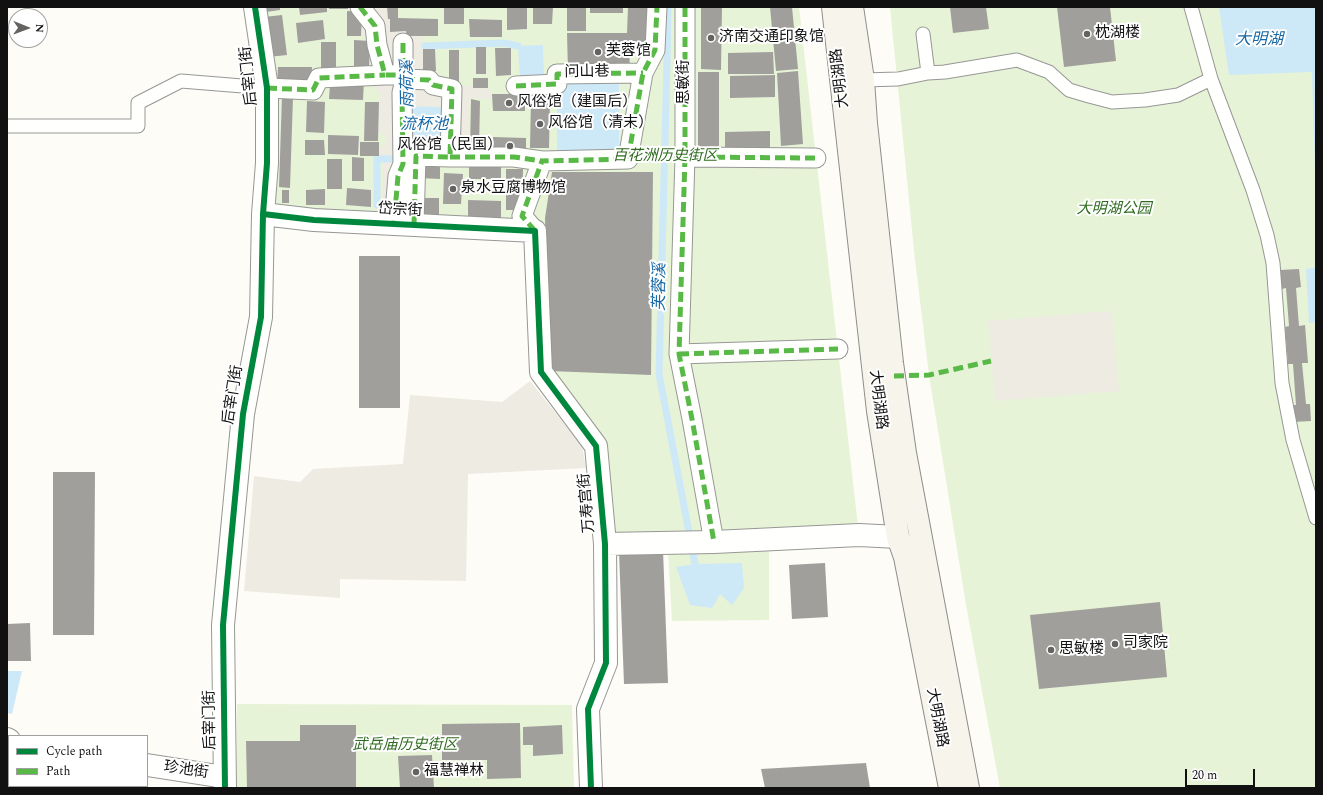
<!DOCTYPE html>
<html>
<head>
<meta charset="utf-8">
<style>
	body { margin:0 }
	#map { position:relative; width:1323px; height:795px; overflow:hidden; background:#fdfcf7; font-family:Spectral,serif }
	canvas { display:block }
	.frame { position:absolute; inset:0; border:8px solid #111; pointer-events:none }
	.legend { position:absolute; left:8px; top:735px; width:140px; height:52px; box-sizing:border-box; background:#fff; border:1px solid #a0a0a0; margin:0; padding:5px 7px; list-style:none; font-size:12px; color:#111 }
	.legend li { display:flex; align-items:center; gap:8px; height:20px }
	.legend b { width:20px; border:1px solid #a0a0a0 }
	.north { position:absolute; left:8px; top:8px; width:40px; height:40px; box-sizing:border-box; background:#fff; border:1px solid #a0a0a0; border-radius:50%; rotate:91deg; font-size:11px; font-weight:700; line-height:16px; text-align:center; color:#111 }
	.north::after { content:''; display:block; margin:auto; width:14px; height:18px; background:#646362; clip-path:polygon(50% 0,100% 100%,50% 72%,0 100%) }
	.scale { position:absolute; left:1185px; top:769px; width:70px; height:18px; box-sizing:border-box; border:2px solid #111; border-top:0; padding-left:5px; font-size:12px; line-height:14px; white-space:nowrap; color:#111; -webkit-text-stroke:3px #fff; paint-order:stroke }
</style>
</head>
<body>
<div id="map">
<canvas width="1323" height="795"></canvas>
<div class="frame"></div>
<ul class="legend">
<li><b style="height:5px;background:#00873e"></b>Cycle path</li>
<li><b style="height:5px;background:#58b947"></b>Path</li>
</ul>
<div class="north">N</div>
<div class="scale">20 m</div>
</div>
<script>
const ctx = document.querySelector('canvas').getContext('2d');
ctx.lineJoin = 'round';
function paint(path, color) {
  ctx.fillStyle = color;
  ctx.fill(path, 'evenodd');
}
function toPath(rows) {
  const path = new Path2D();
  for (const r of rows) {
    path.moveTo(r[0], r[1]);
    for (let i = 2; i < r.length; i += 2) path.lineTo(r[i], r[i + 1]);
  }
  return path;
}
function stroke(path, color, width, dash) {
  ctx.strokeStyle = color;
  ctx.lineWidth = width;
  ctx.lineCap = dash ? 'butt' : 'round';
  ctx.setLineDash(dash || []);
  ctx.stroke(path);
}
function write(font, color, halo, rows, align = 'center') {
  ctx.font = font + ' Spectral,"Noto Sans SC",serif';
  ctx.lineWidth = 4;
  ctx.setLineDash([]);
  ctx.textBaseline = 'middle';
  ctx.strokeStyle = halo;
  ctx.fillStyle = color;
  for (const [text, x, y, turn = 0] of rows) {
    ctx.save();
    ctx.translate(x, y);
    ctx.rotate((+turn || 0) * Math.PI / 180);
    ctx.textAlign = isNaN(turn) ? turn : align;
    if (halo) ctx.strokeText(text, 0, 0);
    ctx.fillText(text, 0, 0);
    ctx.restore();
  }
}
const green = toPath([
	[254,7,799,7,859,535,605,544,596,446,541,372,535,231,276,207],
	[890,7,1316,7,1316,788,1000,788,966,605,929,375,914,251],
	[769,550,769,620,672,621,668,551],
	[237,704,572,705,574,788,237,788]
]);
const plaza = toPath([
	[348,7,387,7,388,19,390,19,391,32,406,31,406,35,421,36,423,49,424,72,433,71,433,85,473,86,473,88,488,88,492,94,492,99,469,98,468,151,419,161,418,220,382,217,383,161,416,160,413,147,431,146,439,107,414,106,412,53,396,157,379,156,379,147,386,146,386,134,378,133,379,102,381,94,374,88,369,71,369,36,361,36,362,12,348,9],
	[1112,311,1119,391,995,401,988,321],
	[530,381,582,446,586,468,468,474,466,581,340,579,340,598,244,591,254,476,300,482,313,469,403,464,410,395,502,402]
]);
const water = toPath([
	[1219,7,1316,7,1316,205,1312,72,1229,75],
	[543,45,544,78,520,80,518,46],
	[557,84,619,84,619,154,557,154],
	[405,106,439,107,443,111,444,152,431,152,430,146,410,147],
	[1316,267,1316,322,1309,323,1306,269],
	[742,563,744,588,732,605,720,594,712,608,690,605,676,567,695,564],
	[7,671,22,671,12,714,7,713]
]);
const stream = toPath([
	[668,7,667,62,659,374,695,564],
	[425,46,504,43,518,46],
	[377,205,377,159,401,159]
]);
const building = toPath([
	[262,7,280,7,280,10,266,12],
	[299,7,327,7,327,12,300,15],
	[329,7,348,7,348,9,329,9],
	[387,7,398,7,398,18,438,19,438,36,406,36,406,31,390,32,390,19,388,19],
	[444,7,464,7,464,24,444,24],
	[507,7,527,7,527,29,507,30],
	[533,7,553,7,552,24,533,24],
	[567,7,586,7,586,31,567,31],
	[590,7,623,7,623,13,590,13],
	[628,7,647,7,647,44,629,44,630,71,568,72,567,33,627,33],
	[701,7,722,7,721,70,701,69],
	[770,7,792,7,798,69,776,71],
	[950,7,986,7,989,29,953,33],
	[1057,7,1110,7,1116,61,1064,67],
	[347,11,362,12,361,36,347,36],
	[282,15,287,55,268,57,264,17],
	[469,19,502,20,502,37,470,37],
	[323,20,325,39,298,43,296,23],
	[354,40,370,41,369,71,354,71],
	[321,42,336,42,336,73,321,73],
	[476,47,486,47,486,74,476,74],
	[495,48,511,48,511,75,496,76],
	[423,49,435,49,436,71,423,72],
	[449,50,459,50,459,85,449,84],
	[773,52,774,74,728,74,728,53],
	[278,67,312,67,311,87,277,86],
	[798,71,803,144,781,146,777,73],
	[698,72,719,72,719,151,698,151],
	[775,75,775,97,730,98,730,76],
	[473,78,488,78,488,88,473,88],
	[364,81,363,100,329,99,330,84],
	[492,94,525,94,525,111,493,111],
	[282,96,293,97,290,188,279,187],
	[471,99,480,101,479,149,470,149],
	[531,99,550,99,549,148,530,148],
	[307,101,325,102,324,133,306,132],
	[365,102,379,102,378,141,364,141],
	[770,131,770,153,725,153,725,132],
	[328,135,359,136,358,155,328,154],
	[493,137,526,138,526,155,493,152],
	[305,140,324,140,325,155,305,155],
	[360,142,379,142,379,156,360,156],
	[352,157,364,158,364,181,352,181],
	[327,159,342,159,342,189,327,189],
	[420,160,440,160,440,179,419,178],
	[469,161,501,162,501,179,469,179],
	[506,169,523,169,522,210,506,210],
	[552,172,653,172,651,375,550,371,545,218],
	[444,173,463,174,461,204,443,204],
	[347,188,371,190,371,207,346,205],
	[325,189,325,205,306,205,306,190],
	[282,190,289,190,289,203,282,203],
	[418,198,439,198,439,217,418,217],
	[468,200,501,201,501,218,468,218],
	[359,256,400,256,400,408,359,408],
	[1299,269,1301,287,1296,288,1299,326,1305,325,1308,363,1302,363,1306,404,1310,404,1311,421,1293,422,1292,405,1296,405,1293,364,1288,364,1285,327,1289,326,1286,288,1282,289,1280,270],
	[53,472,95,472,94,635,53,635],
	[663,550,668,683,624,684,619,552],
	[825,563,828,617,792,619,789,565],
	[1160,602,1167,677,1039,689,1030,615],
	[30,623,31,661,7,661,7,624],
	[520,723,521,778,487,779,487,760,442,760,442,724],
	[300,725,356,725,356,788,247,788,246,741,300,741],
	[562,725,563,754,533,756,533,745,523,745,523,727],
	[432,755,434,788,400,788,398,756],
	[866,763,870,788,765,788,761,769],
	[7,772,9,774,9,786,64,787,64,788,7,788]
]);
const service = toPath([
	[1191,7,1211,79,1253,190,1267,235,1273,263,1282,383,1293,440,1316,518],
	[923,34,928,73],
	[863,80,898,79,928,73,945,72,1017,60,1049,72,1069,90,1089,96,1112,102,1145,100,1178,95,1211,79],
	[7,126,138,126,138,103,181,81,267,88]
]);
const pedestrian = toPath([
	[360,7,375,26,377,45,385,75,403,75,405,79,402,93,403,164,398,176,394,223],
	[685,7,685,157,679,354,692,419,714,542],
	[403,43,403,75],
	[405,79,429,80,433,85,452,89,450,157,416,156,414,224],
	[516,86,557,84,557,74,643,73],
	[267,88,313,90,319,78,385,75],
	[450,157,514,157,542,161],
	[685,157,816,158],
	[535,231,522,216,542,161,628,159,643,73,655,50,657,7],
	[679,354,838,349]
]);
const minor = toPath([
	[263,214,314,220,535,231,541,372,596,446,605,544,606,663,588,709,591,788],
	[605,544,714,542,859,535,898,537],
	[7,739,9,740],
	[147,765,224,777],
	[225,788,223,625,243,414,261,317,263,214,267,163,267,88,255,7]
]);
const secondary = toPath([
	[833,7,878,411,898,537,905,557,950,788],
	[852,7,863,80,866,123,892,363,905,453,968,788]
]);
const quiet = toPath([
	[360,7,375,26,377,45,385,75,403,75,405,79,402,93,403,164,398,176,394,223],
	[685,7,685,157,679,354,692,419,714,542],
	[403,43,403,75],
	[405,79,429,80,433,85,452,89,450,157,416,156,414,224],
	[516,86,557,84,557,74,643,73],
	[267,88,313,90,319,78,385,75],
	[450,157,514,157,542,161],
	[685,157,816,158],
	[535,231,522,216,542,161,628,159,643,73,655,50,657,7],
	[679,354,838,349],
	[894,376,929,375,991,361]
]);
const cycleway = toPath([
	[263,214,314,220,535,231,541,372,596,446,605,544,606,663,588,709,591,788],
	[225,788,223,625,243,414,261,317,263,214,267,163,267,88,255,7]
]);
const markers = [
	[1087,34,4,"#646362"],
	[711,38,4,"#646362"],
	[598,52,4,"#646362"],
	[509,103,4,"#646362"],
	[540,124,4,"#646362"],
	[510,146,4,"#646362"],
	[453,189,4,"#646362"],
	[1115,644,4,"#646362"],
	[1051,650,4,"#646362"],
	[416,772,4,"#646362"]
];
const poiNames = [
	["枕湖楼",1095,34],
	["济南交通印象馆",719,38],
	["芙蓉馆",606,52],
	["风俗馆（建国后）",517,103],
	["风俗馆（清末）",548,124],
	["风俗馆（民国）",502,146,"right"],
	["泉水豆腐博物馆",461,189],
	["司家院",1123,644],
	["思敏楼",1059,650],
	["福慧禅林",424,772]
];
const streetNames = [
	["问山巷",587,73,-1],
	["后宰门街",250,76,-96],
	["大明湖路",841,78,-97],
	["思敏街",685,82,-90],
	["岱宗街",400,211,3],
	["后宰门街",234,395,-81],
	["大明湖路",877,400,83],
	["万寿宫街",588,503,-95],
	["大明湖路",936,718,79],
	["后宰门街",211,720,-91],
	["珍池街",186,771,8]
];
const parkNames = [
	["百花洲历史街区",665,157],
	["大明湖公园",1114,210],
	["武岳庙历史街区",405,746]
];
const waterNames = [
	["大明湖",1259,41],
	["雨荷溪",409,84,-91],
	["流杯池",424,126],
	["芙蓉溪",661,287,-89]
];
paint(green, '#e7f3d7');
paint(plaza, '#edebe2');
paint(water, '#cde8f7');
stroke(stream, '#cde8f7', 7);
paint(building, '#a19f9c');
stroke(service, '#979795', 15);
stroke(pedestrian, '#979795', 21);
stroke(minor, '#979795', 24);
stroke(secondary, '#8e8d8b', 24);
stroke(service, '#fffffe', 13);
stroke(pedestrian, '#fffffe', 19);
stroke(minor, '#fffffe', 22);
stroke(secondary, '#f6f4eb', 22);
stroke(quiet, '#58b947', 5, [10, 5]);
stroke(cycleway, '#00873e', 6);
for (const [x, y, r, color] of markers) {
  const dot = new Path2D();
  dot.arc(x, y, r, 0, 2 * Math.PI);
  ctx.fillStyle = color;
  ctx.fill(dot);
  stroke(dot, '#fff', 1.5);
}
write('15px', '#111', '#fff', poiNames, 'left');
write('15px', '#111', '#fff', streetNames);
write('italic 15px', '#2f6b1f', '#fff', parkNames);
write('italic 16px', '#1768a6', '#fff', waterNames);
</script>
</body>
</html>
